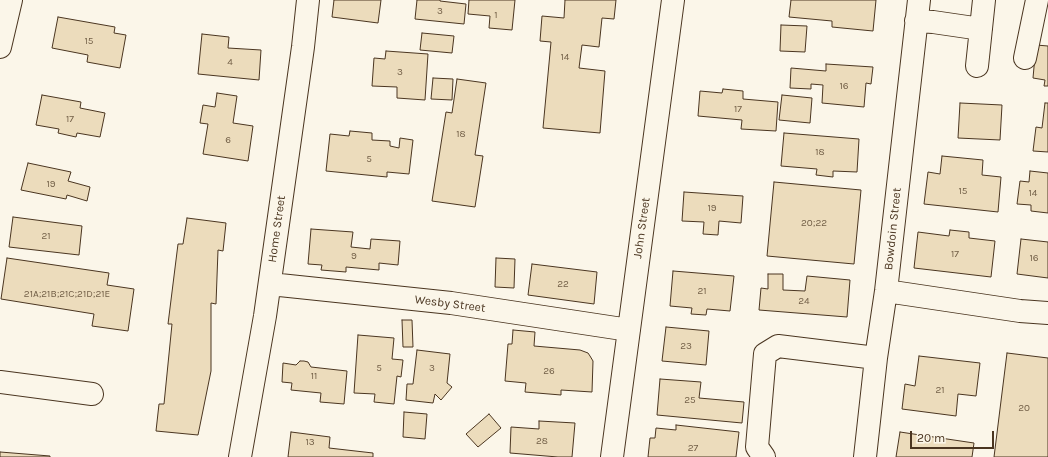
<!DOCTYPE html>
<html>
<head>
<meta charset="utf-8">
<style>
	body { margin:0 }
	#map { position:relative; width:1048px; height:457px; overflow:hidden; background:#fbf6e9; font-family:Karla,sans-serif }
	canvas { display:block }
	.scale { position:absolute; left:910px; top:431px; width:84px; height:18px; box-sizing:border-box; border:2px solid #4a3520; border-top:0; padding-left:5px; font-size:12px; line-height:14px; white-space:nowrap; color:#4a3520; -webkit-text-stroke:3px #fbf6e9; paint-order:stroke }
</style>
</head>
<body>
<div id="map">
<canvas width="1048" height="457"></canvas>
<div class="scale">20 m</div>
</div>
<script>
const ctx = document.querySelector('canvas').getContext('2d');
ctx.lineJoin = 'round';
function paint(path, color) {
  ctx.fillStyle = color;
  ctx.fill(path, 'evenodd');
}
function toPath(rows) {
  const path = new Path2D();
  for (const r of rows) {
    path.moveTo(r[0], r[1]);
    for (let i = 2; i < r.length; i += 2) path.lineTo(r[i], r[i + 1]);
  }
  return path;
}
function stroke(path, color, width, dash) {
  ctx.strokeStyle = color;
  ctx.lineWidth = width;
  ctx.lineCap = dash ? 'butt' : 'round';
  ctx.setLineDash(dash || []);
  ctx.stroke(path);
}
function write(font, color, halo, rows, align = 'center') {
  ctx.font = font + ' Karla,sans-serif';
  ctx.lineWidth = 3;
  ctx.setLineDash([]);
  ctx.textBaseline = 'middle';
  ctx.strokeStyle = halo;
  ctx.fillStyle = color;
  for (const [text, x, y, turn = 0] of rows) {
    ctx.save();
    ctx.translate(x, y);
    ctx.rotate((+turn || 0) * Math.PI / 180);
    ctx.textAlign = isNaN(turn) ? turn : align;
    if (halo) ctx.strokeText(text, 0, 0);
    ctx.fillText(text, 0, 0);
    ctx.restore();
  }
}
const building = toPath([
	[334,0,381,0,378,23,332,17,334,0],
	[417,0,440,0,440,1,466,4,464,24,415,19,417,0],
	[469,0,515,0,512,30,489,28,490,16,468,14,469,0],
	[565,0,616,0,614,19,602,18,599,47,582,45,579,68,605,71,600,133,543,128,551,42,540,41,542,16,564,18,565,0],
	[791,0,876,0,873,31,832,27,832,21,789,17,791,0],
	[58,17,115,27,114,33,126,35,120,68,87,62,88,55,52,48,58,17],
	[781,25,807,26,805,52,780,51,781,25],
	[422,33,454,36,452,53,420,50,422,33],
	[202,34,229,37,228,48,261,50,259,80,198,74,202,34],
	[1036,45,1048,46,1048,86,1044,86,1045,80,1033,78,1036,45],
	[386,51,428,54,425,100,397,98,397,87,372,86,374,58,385,59,386,51],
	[826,64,873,67,871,84,866,83,864,107,822,103,823,85,811,84,811,89,790,88,791,68,826,71,826,64],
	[433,78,453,79,452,100,431,99,433,78],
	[457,79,486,83,475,155,483,156,475,207,432,201,446,112,452,113,457,79],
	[723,89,743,91,743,99,778,102,776,131,741,129,742,120,698,116,700,91,722,93,723,89],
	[217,93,237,96,233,123,253,126,248,161,203,154,208,124,200,123,203,105,215,107,217,93],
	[42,95,81,102,80,108,105,113,100,137,77,133,76,137,58,133,59,129,36,125,42,95],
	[782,95,812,98,810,123,779,120,782,95],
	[960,103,1002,105,1000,140,958,138,960,103],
	[1045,103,1048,103,1048,152,1033,151,1036,127,1042,128,1045,103],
	[350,131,372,133,372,140,390,141,390,146,399,148,400,138,413,140,409,174,387,172,387,177,326,171,330,134,349,136,350,131],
	[784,133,859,139,857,172,833,171,833,177,816,175,817,169,781,166,784,133],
	[942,156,983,160,982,175,1001,177,998,212,924,204,928,172,940,174,942,156],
	[28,163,71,172,68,181,90,187,87,201,67,195,66,199,21,190,28,163],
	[1030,171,1048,173,1048,213,1031,211,1031,205,1017,204,1020,181,1029,182,1030,171],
	[774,182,861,190,854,264,767,256,774,182],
	[684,192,743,196,741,223,719,221,718,235,703,234,704,222,682,221,684,192],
	[13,217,82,226,79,255,9,247,13,217],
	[187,218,226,223,223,251,218,250,216,304,211,303,211,371,198,435,156,431,159,404,164,404,172,324,168,324,178,244,183,244,187,218],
	[311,229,353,232,351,247,370,249,371,239,400,241,398,265,379,263,379,270,346,267,346,272,321,270,322,265,308,264,311,229],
	[950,230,969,232,969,238,995,241,991,277,914,268,918,232,949,236,950,230],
	[1021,239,1048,242,1048,278,1017,274,1021,239],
	[7,258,109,273,107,285,134,289,128,331,92,326,94,314,1,299,7,258],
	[496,258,515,259,514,288,495,287,496,258],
	[532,264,597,272,594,304,528,295,532,264],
	[673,271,734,276,730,311,707,309,706,315,691,314,692,308,670,306,673,271],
	[768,274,783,274,783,290,805,291,807,276,850,280,847,317,759,310,761,288,768,289,768,274],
	[402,320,412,320,413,347,403,347,402,320],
	[666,327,709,331,706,365,662,361,666,327],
	[513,330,535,332,534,346,580,350,588,353,590,356,593,361,592,392,561,390,561,395,525,392,526,383,505,381,508,344,512,344,513,330],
	[358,335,394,338,392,359,403,360,401,377,397,376,394,404,374,402,375,394,354,393,358,335],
	[417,350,450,354,447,383,452,387,441,400,435,394,433,403,406,400,407,384,413,384,417,350],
	[1007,353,1048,358,1048,457,994,457,1007,353],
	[919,356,980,363,976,396,958,394,956,416,902,409,905,384,915,386,919,356],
	[300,361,304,361,308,362,311,367,347,371,344,404,320,402,321,393,291,390,292,383,282,382,283,363,296,365,300,361],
	[660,379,701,382,699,398,744,402,742,423,657,415,660,379],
	[404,412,427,414,425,439,403,437,404,412],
	[489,414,501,428,478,447,466,434,489,414],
	[539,421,575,423,572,457,558,457,510,453,511,427,539,429,539,421],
	[676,425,739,432,736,457,648,457,650,438,655,438,656,428,676,430,676,425],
	[291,432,330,437,329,448,373,453,373,457,288,457,291,432],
	[900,432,974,443,972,457,896,457,900,432],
	[0,452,50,456,50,457,0,457,0,452]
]);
const minor = toPath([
	[916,21,933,22,981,29],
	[0,47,11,0],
	[1025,58,1037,0],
	[977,66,984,0],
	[270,284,451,303,629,330],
	[886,291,1020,311,1048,313],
	[0,382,92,394],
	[240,457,265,316,303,47,308,0],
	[612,457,673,0],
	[764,457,757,447,765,354,778,346,876,358],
	[865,457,876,358,886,291,919,0]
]);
const numberNames = [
	["3",440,11],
	["1",496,15],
	["15",89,41],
	["14",565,57],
	["4",230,62],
	["3",400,72],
	["16",844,86],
	["17",738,109],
	["17",70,119],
	["18",461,134],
	["6",228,140],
	["18",820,152],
	["5",369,159],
	["19",51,184],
	["15",963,191],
	["14",1033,193],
	["19",712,208],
	["20;22",814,223],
	["21",46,236],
	["17",955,254],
	["9",354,256],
	["16",1034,258],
	["22",563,284],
	["21",702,291],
	["21A;21B;21C;21D;21E",67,294],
	["24",804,301],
	["23",686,346],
	["5",379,368],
	["3",432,368],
	["26",549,371],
	["11",314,376],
	["21",940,390],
	["25",690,400],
	["20",1024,408],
	["28",542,441],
	["13",310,442],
	["27",693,448]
];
const streetNames = [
	["John Street",642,228,-82],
	["Home Street",277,229,-82],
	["Bowdoin Street",893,229,-84],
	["Wesby Street",450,304,7]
];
paint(building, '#ecdcbc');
stroke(building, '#4a3520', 1);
stroke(minor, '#4a3520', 24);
stroke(minor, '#fbf6e9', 22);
write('10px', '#725f47', null, numberNames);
write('12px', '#4a3520', '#fbf6e9', streetNames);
</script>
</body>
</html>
